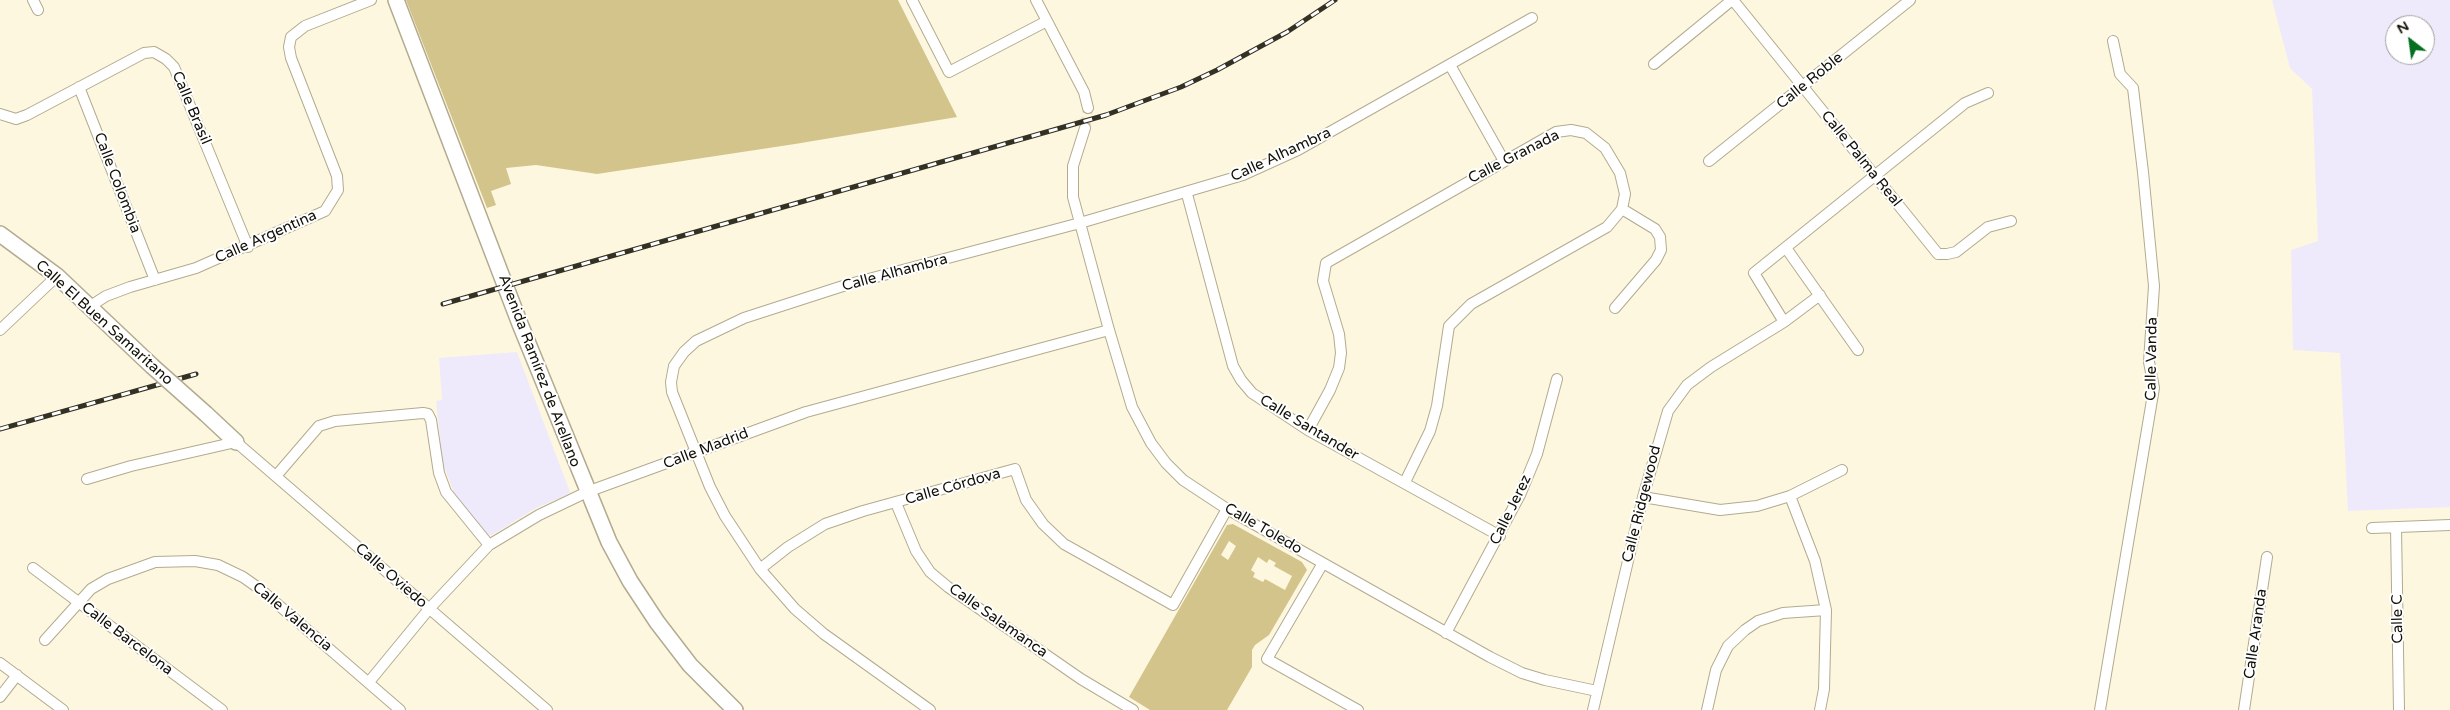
<!DOCTYPE html>
<html>
<head>
<meta charset="utf-8">
<style>
	body { margin:0 }
	#map { position:relative; width:2450px; height:710px; overflow:hidden; background:#fef7df; font-family:"Varela Round",sans-serif }
	canvas { display:block }
	.north { position:absolute; left:2385px; top:15px; width:50px; height:50px; box-sizing:border-box; background:#fff; border:1px solid #a09f9b; border-radius:50%; rotate:330deg; font-size:14px; font-weight:700; line-height:20px; text-align:center; color:#121006 }
	.north::after { content:''; display:block; margin:auto; width:18px; height:22px; background:#036f1f; clip-path:polygon(50% 0,100% 100%,50% 72%,0 100%) }
</style>
</head>
<body>
<div id="map">
<canvas width="2450" height="710"></canvas>
<div class="north">N</div>
</div>
<script>
const ctx = document.querySelector('canvas').getContext('2d');
ctx.lineJoin = 'round';
function paint(path, color) {
  ctx.fillStyle = color;
  ctx.fill(path, 'evenodd');
}
function toPath(rows) {
  const path = new Path2D();
  for (const r of rows) {
    path.moveTo(r[0], r[1]);
    for (let i = 2; i < r.length; i += 2) path.lineTo(r[i], r[i + 1]);
  }
  return path;
}
function stroke(path, color, width, dash) {
  ctx.strokeStyle = color;
  ctx.lineWidth = width;
  ctx.lineCap = dash ? 'butt' : 'round';
  ctx.setLineDash(dash || []);
  ctx.stroke(path);
}
function write(font, color, halo, rows, align = 'center') {
  ctx.font = font + ' "Varela Round",sans-serif';
  ctx.lineWidth = 4;
  ctx.setLineDash([]);
  ctx.textBaseline = 'middle';
  ctx.strokeStyle = halo;
  ctx.fillStyle = color;
  for (const [text, x, y, turn = 0] of rows) {
    ctx.save();
    ctx.translate(x, y);
    ctx.rotate((+turn || 0) * Math.PI / 180);
    ctx.textAlign = isNaN(turn) ? turn : align;
    if (halo) ctx.strokeText(text, 0, 0);
    ctx.fillText(text, 0, 0);
    ctx.restore();
  }
}
const commercial = toPath([
	[2272,0,2450,0,2450,507,2348,511,2340,353,2293,350,2291,250,2318,241,2312,89,2290,68],
	[2395,25,2425,25,2425,55,2395,55],
	[517,352,570,492,567,495,536,508,492,535,488,535,464,508,454,493,443,464,436,401,442,400,439,358]
]);
const green = toPath([
	[406,0,898,0,957,117,795,144,597,174,536,165,506,168,511,184,491,191,496,205,487,208],
	[1233,524,1302,562,1307,570,1269,635,1255,645,1252,650,1252,667,1227,710,1150,710,1129,697,1227,525],
	[1229,541,1236,546,1228,560,1221,555],
	[1258,557,1267,563,1269,559,1276,563,1274,566,1292,576,1285,590,1265,579,1263,582,1253,577,1255,573,1251,570]
]);
const streetTunnel = toPath([
	[1085,128,1088,108]
]);
const street = toPath([
	[33,0,38,10],
	[912,0,949,72,1047,21],
	[1036,0,1084,92,1088,108],
	[1733,0,1938,254,1947,254,1956,252,1988,227,2011,221],
	[1654,64,1732,0],
	[1450,65,1504,161],
	[79,87,155,280],
	[0,114,16,119,27,115,144,53,154,52,166,59,174,67,248,247],
	[1085,128,1073,166,1073,197,1109,330,1132,407,1151,443,1166,463,1183,480,1227,509,1490,657,1522,673,1545,680,1597,691],
	[1709,161,1910,0],
	[1187,194,1233,366,1241,380,1252,393,1308,430,1500,536],
	[1786,248,1858,350],
	[89,307,106,296,130,287,196,268,325,211,338,190,337,176,291,58,289,47,291,37,305,26,371,0],
	[1615,308,1656,260,1661,250,1660,237,1655,229,1622,209],
	[1784,322,1754,273,1965,103,1988,93],
	[0,330,57,276],
	[1308,430,1330,390,1339,368,1341,353,1339,334,1323,281,1326,263,1556,132,1571,130,1586,133,1605,148,1620,173,1625,194,1622,209,1607,227,1471,304,1449,326,1437,406,1430,431,1405,482],
	[276,476,319,426,335,421,423,413,428,414,431,420,439,473,446,492,489,545],
	[87,479,131,466,236,442,547,710],
	[1790,496,1815,561,1826,610,1824,689,1820,710],
	[1643,497,1720,510,1757,506,1790,496,1842,470],
	[896,503,916,551,930,572,948,587,1081,679,1133,710],
	[2396,527,2399,710],
	[2372,528,2450,525],
	[1323,563,1267,659,1358,710],
	[33,568,222,710],
	[760,569,788,547,825,524,863,511,1015,469,1026,500,1043,524,1064,544,1173,605,1227,509],
	[1446,633,1520,495,1537,454,1557,379],
	[45,640,91,589,108,579,155,562,195,561,218,565,243,577,260,589,400,710],
	[0,663,63,710],
	[369,682,429,609,489,545,539,515,587,492,806,412,1109,330],
	[0,697,17,675],
	[930,710,824,634,795,609,760,569,725,516,710,487,672,392,671,382,674,366,684,352,696,341,744,318,846,285,1080,223,1243,175,1298,150,1532,18],
	[1593,710,1643,497,1668,411,1687,385,1711,367,1784,322,1820,295],
	[1707,710,1716,670,1728,646,1745,630,1758,621,1783,613,1826,610],
	[2100,710,2154,388,2149,362,2154,286,2143,172,2133,88,2120,74,2113,41],
	[2244,710,2267,557]
]);
const secondary = toPath([
	[396,0,520,324,609,542,630,581,657,622,690,665,735,710],
	[0,234,57,276,152,366],
	[206,414,236,442]
]);
const rail = toPath([
	[443,304,1106,115,1181,87,1217,70,1287,32,1335,0],
	[0,429,196,374]
]);
const secondaryBridge = toPath([
	[152,366,206,414]
]);
const streetNames = [
	["Calle Roble",1810,81,-39],
	["Calle Brasil",191,108,67],
	["Calle Alhambra",1281,155,-25],
	["Calle Granada",1514,157,-27],
	["Calle Palma Real",1861,159,51],
	["Calle Colombia",117,183,69],
	["Calle Argentina",266,237,-24],
	["Calle Alhambra",895,273,-15],
	["Calle El Buen Samaritano",104,323,42],
	["Calle Vanda",2152,359,-89],
	["Avenida Ramírez de Arellano",539,371,69],
	["Calle Santander",1309,428,31],
	["Calle Madrid",706,449,-21],
	["Calle Córdova",953,487,-16],
	["Calle Ridgewood",1642,504,-76],
	["Calle Jerez",1511,510,-64],
	["Calle Toledo",1263,529,30],
	["Calle Oviedo",391,576,41],
	["Calle Valencia",292,617,40],
	["Calle C",2398,619,-91],
	["Calle Salamanca",998,621,35],
	["Calle Aranda",2256,634,-82],
	["Calle Barcelona",127,639,37]
];
paint(commercial, '#eeeafc');
paint(green, '#d3c48b');
stroke(streetTunnel, '#dbd4be', 10, [10, 5]);
stroke(street, '#b2ab8f', 12);
stroke(secondary, '#b2ab8f', 18);
stroke(street, '#fff', 10);
stroke(secondary, '#fff', 15);
stroke(rail, '#333024', 5);
stroke(rail, '#fff', 3, [9]);
stroke(secondaryBridge, '#b2ab8f', 18, []);
stroke(secondaryBridge, '#fff', 15);
write('15px', '#121006', '#fff', streetNames);
</script>
</body>
</html>
